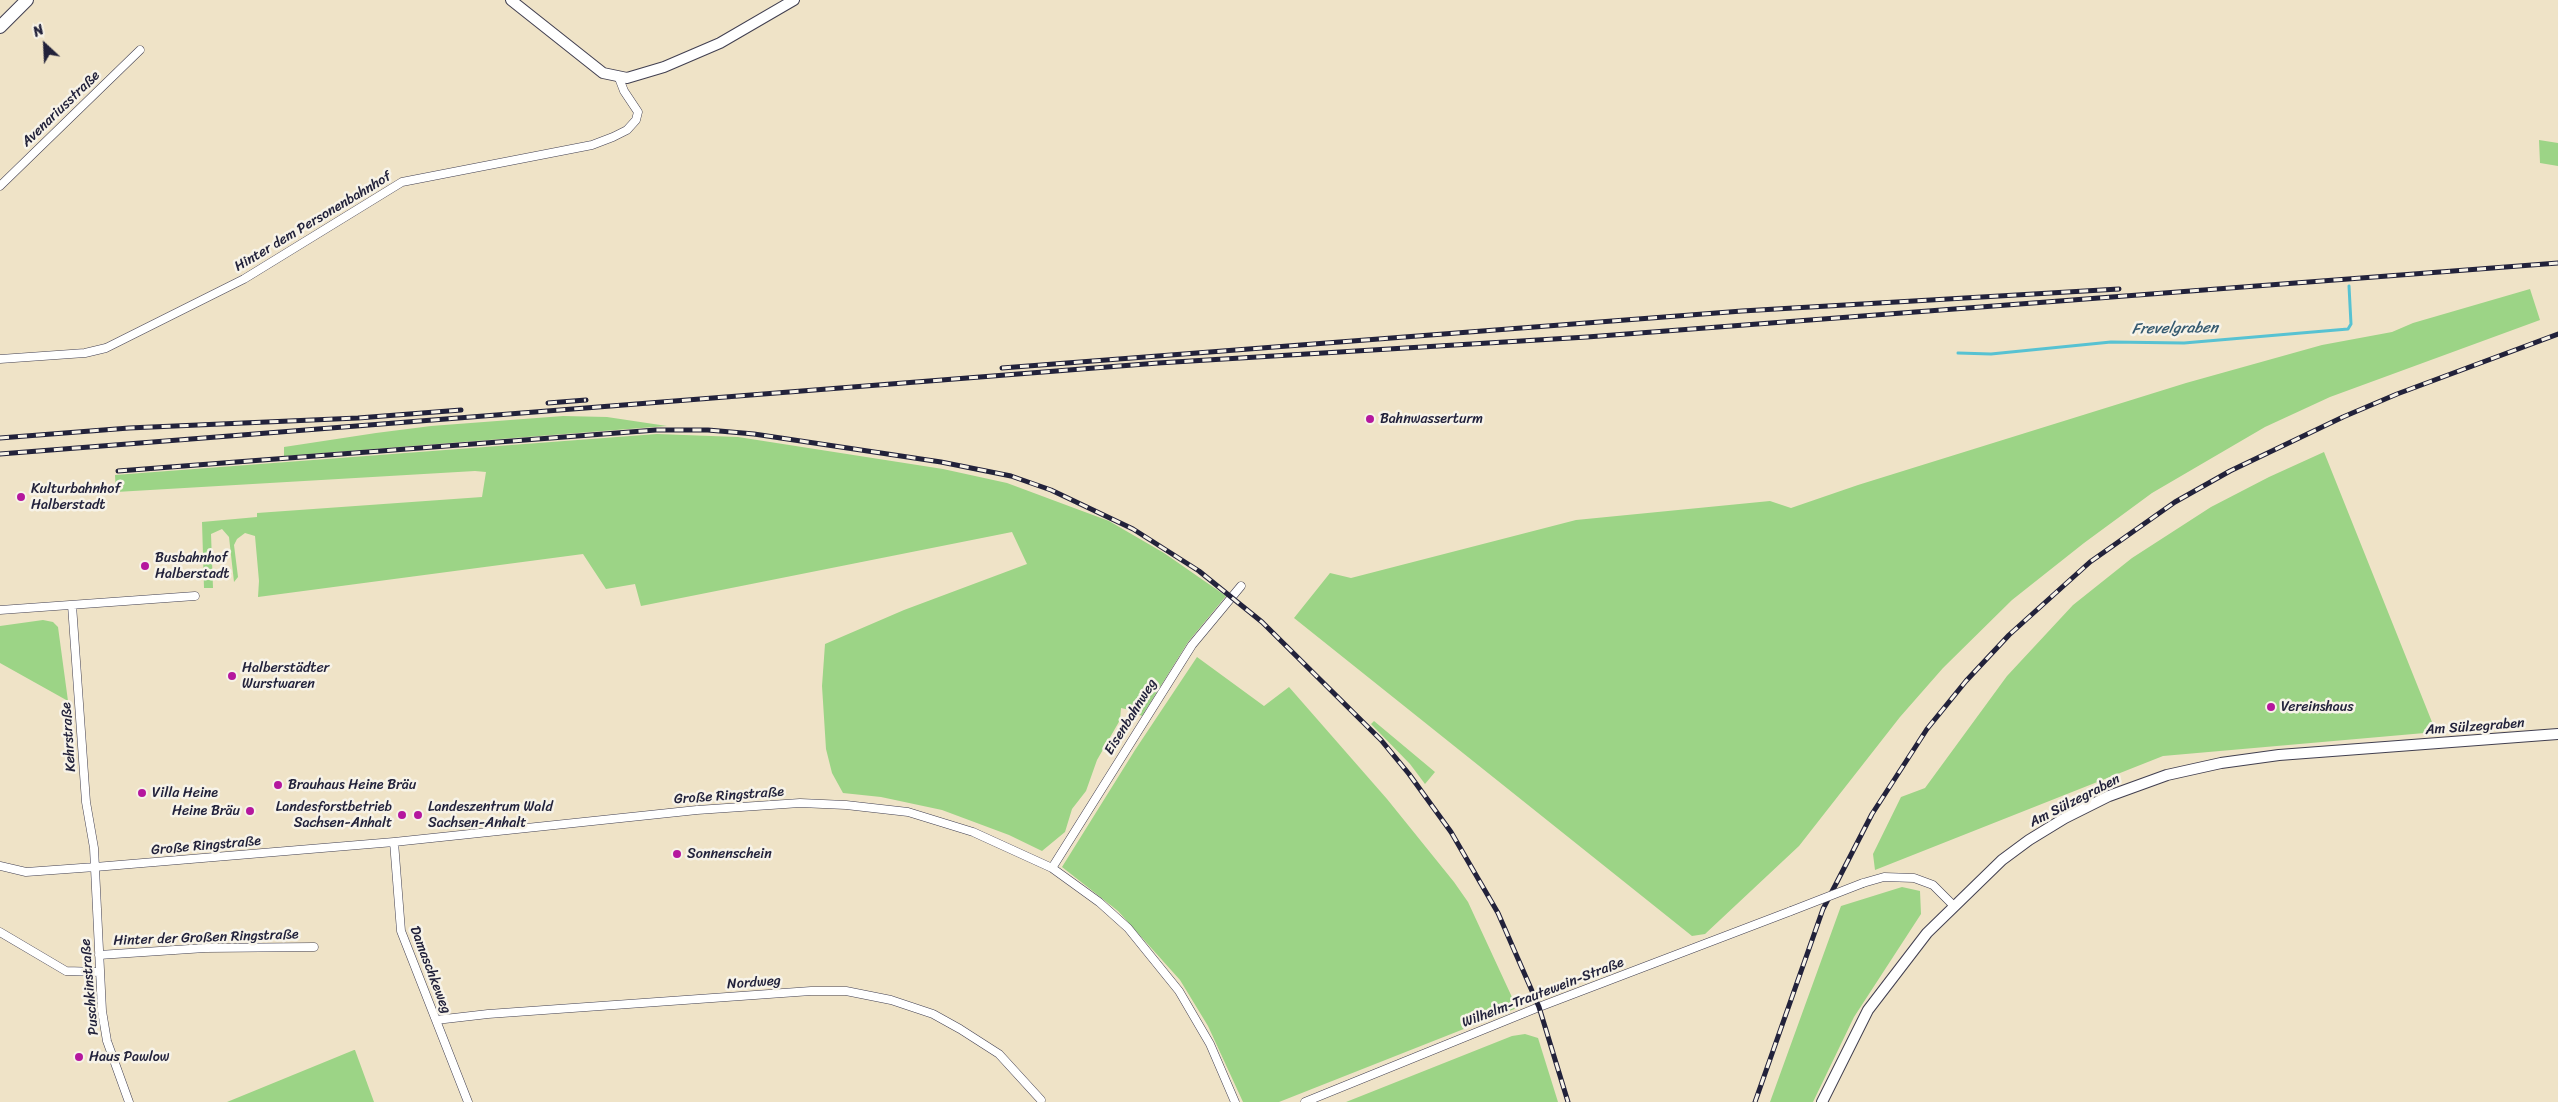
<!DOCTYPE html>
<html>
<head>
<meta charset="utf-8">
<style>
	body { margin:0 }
	#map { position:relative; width:2558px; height:1102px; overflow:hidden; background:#efe3c7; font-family:Sriracha,sans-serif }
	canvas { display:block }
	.north { position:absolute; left:20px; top:20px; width:50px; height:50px; -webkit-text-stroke:4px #f7f3e8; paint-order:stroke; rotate:335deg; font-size:14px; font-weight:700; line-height:20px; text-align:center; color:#22223b }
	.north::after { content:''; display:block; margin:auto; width:18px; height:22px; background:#22223b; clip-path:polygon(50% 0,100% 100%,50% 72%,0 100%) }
</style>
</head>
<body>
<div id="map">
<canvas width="2558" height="1102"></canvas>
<div class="north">N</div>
</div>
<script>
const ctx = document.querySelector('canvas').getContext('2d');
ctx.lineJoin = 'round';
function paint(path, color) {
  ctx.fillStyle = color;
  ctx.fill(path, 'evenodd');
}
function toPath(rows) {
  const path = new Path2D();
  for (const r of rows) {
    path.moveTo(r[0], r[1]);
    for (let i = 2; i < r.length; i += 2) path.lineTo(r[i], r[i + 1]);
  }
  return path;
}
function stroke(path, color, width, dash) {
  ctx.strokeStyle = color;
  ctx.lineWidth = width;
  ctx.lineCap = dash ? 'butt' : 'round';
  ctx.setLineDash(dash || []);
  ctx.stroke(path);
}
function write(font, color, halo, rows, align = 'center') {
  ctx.font = font + ' Sriracha,sans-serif';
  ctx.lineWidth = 5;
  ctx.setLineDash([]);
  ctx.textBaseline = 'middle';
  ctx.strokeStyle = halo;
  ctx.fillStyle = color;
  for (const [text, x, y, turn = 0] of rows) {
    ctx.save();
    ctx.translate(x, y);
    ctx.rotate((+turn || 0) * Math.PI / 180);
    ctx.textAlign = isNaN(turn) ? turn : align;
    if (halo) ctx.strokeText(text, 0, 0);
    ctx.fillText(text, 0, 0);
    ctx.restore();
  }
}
const green = toPath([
	[2539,140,2558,143,2558,166,2540,163],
	[2530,289,2540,320,2330,397,2265,427,2152,493,2084,543,2012,600,1943,668,1900,717,1799,846,1705,934,1692,936,1294,618,1330,573,1351,578,1576,520,1770,501,1791,508,1858,485,2186,383,2322,345,2392,332,2413,323],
	[563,416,607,417,667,426,284,456,284,447,376,433,431,426],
	[657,434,738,437,943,469,1007,483,1109,521,1164,553,1226,596,1188,642,1142,716,1130,710,1121,708,1120,720,1097,760,1086,791,1072,809,1065,832,1042,851,1009,835,942,810,881,797,843,793,832,773,826,749,822,686,825,644,904,610,1027,564,1012,532,641,606,635,584,606,589,583,554,258,597,259,581,255,536,245,533,237,539,234,545,238,577,234,582,229,537,222,529,211,534,213,588,204,588,202,522,257,517,257,513,482,497,486,472,475,471,116,492,115,475],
	[2324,452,2436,732,2163,756,1875,870,1873,854,1901,797,1925,788,2007,676,2073,605,2132,558,2211,507,2269,477],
	[43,620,53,622,58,627,68,701,0,663,0,626],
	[1197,657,1264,706,1289,687,1387,799,1454,882,1468,902,1517,1008,1279,1102,1243,1102,1208,1026,1180,980,1118,911,1062,867,1135,750],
	[1374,721,1435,772,1425,784,1410,764,1371,724],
	[1902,887,1920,891,1921,914,1854,1017,1813,1102,1770,1102,1841,906],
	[1525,1034,1538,1038,1558,1102,1346,1102,1512,1036],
	[355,1050,374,1102,227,1102,354,1050]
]);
const stream = toPath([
	[1958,353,1991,354,2111,342,2184,343,2348,329,2351,324,2349,286]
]);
const minor = toPath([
	[0,186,140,50],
	[0,359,85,353,106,348,244,279,402,182,592,145,613,137,627,130,636,120,638,112,624,91,619,78],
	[72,605,86,802,94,848,102,1011,107,1041,129,1102],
	[0,610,195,596],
	[394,842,401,931,468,1102],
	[0,866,26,872,95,867,394,842,697,810,800,803,846,805,908,812,973,832,1052,868,1099,902,1128,928,1179,991,1210,1044,1235,1102],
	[1052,868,1192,645,1241,586],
	[1863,883,1884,877,1914,878,1933,885,1953,905],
	[0,932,66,971,99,972],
	[99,955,205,948,314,947],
	[436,1020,488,1014,811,991,846,991,891,1000,933,1014,960,1029,999,1054,1041,1100],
	[1305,1102,1539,1007,1791,911]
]);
const tertiary = toPath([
	[511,0,603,73,627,78,664,67,720,43,794,0],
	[1822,1102,1868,1010,1927,933,2002,860,2029,840,2065,818,2109,796,2167,775,2221,763,2279,755,2558,734]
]);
const primary = toPath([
	[0,27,27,0]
]);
const rail = toPath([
	[1002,368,1742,311,2119,289],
	[548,403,586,400],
	[0,438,129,428,358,418,461,410],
	[0,454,1158,363,1587,337,2558,263],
	[118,471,656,430,708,430,754,434,941,462,1011,476,1051,490,1133,529,1199,571,1262,622,1381,740,1409,774,1451,832,1498,913,1539,1007,1568,1102],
	[1755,1102,1823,909,1872,814,1927,729,1966,681,2009,635,2090,562,2175,502,2230,471,2343,417,2397,394,2558,334]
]);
const minorBridge = toPath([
	[1791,911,1863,883]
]);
const markers = [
	[1370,419,5,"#b5179e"],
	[21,497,5,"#b5179e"],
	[145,566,5,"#b5179e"],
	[232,676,5,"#b5179e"],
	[2271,707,5,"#b5179e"],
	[278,785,5,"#b5179e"],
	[142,793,5,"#b5179e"],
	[250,811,5,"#b5179e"],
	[402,815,5,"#b5179e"],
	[418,815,5,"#b5179e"],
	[677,854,5,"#b5179e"],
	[79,1057,5,"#b5179e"]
];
const streetNames = [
	["Avenariusstraße",61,109,-44],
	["Hinter dem Personenbahnhof",313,222,-31],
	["Eisenbahnweg",1131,717,-58],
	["Am Sülzegraben",2475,727,-4],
	["Kehrstraße",69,737,-94],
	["Große Ringstraße",729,796,-4],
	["Am Sülzegraben",2075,801,-27],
	["Große Ringstraße",206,846,-5],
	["Hinter der Großen Ringstraße",206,938,-2],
	["Damaschkeweg",430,970,69],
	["Nordweg",754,983,-4],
	["Puschkinstraße",90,987,-95],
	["Wilhelm-Trautewein-Straße",1543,993,-21]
];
const poiNames = [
	["Bahnwasserturm",1380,419],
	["Kulturbahnhof",31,489],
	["Halberstadt",31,505],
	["Busbahnhof",155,558],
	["Halberstadt",155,574],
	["Halberstädter",242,668],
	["Wurstwaren",242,684],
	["Vereinshaus",2281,707],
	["Brauhaus Heine Bräu",288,785],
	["Villa Heine",152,793],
	["Landesforstbetrieb",392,807,"right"],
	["Sachsen-Anhalt",392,823,"right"],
	["Landeszentrum Wald",428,807],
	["Sachsen-Anhalt",428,823],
	["Heine Bräu",240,811,"right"],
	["Sonnenschein",687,854],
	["Haus Pawlow",89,1057]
];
const waterNames = [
	["Frevelgraben",2175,329,-1]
];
paint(green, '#9cd486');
stroke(stream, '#57c2d2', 3);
stroke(minor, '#413f50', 9);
stroke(tertiary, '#413f50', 12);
stroke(primary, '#413f50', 14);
stroke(minor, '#fff', 8);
stroke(tertiary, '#fff', 10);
stroke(primary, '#fff', 12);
stroke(rail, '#22223b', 5);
stroke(rail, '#f7f3e8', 3, [9]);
stroke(minorBridge, '#413f50', 9, []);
stroke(minorBridge, '#fff', 8);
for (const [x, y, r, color] of markers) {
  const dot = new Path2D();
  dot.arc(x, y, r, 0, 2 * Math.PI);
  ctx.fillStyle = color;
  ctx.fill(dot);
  stroke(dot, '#f7f3e8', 2);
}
write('14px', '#22223b', '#f7f3e8', streetNames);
write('14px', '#22223b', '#f7f3e8', poiNames, 'left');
write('italic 15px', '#355a70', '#f7f3e8', waterNames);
</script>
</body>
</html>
